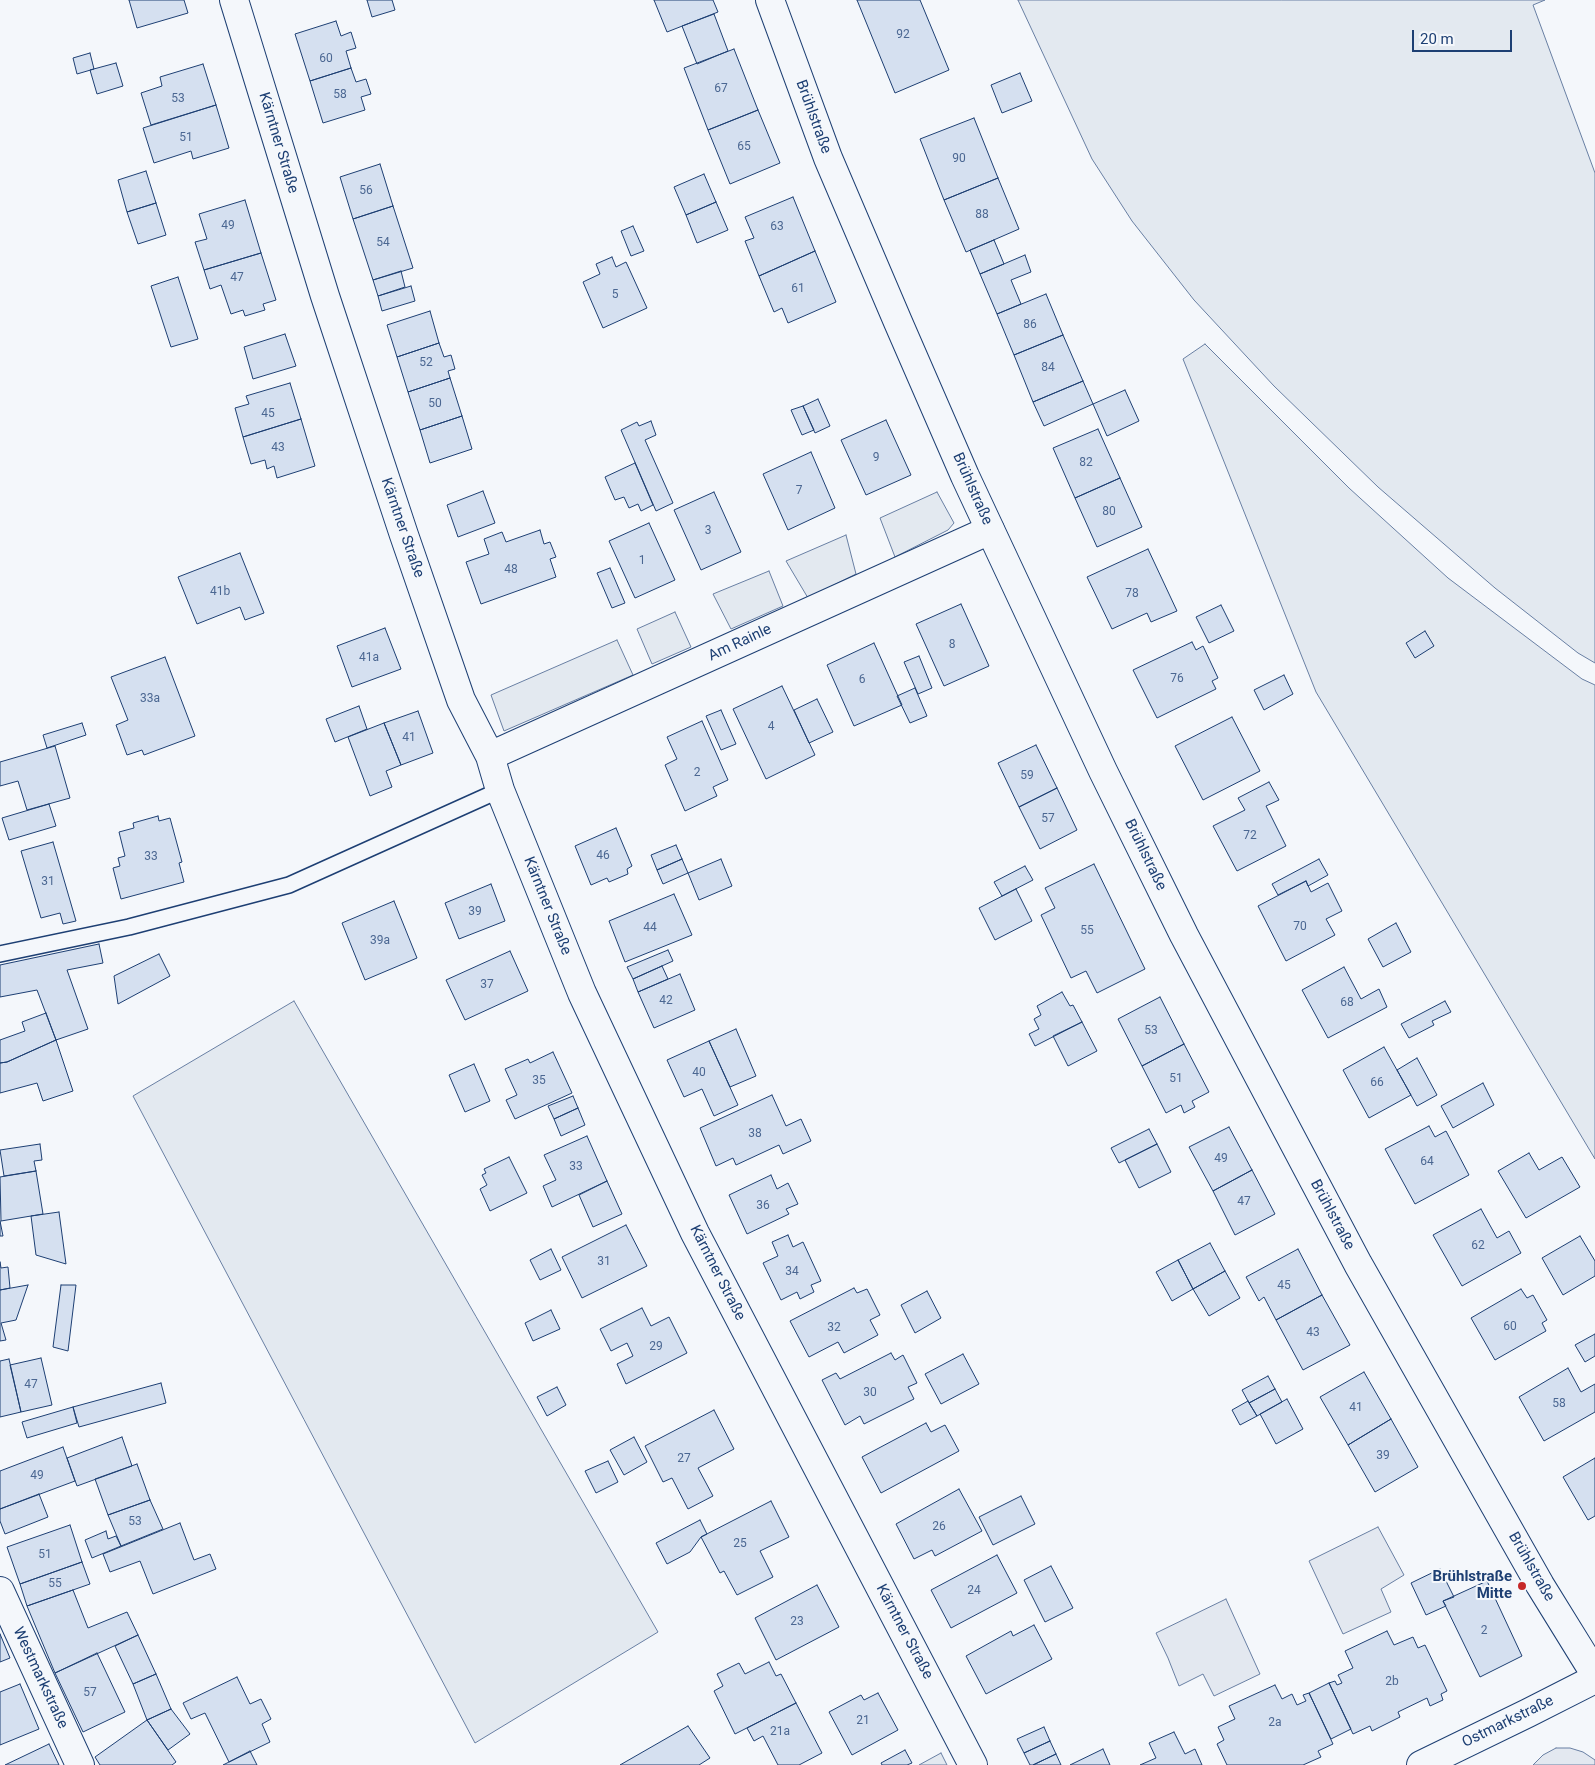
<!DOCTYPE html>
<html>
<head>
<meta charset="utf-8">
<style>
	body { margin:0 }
	#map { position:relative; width:1595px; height:1765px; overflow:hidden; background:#f4f7fb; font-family:Roboto,sans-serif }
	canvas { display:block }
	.scale { position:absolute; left:1412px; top:30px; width:100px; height:22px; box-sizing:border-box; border:2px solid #1d3f73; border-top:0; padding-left:6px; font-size:15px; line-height:18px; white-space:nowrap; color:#1d3f73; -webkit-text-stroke:4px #f4f7fb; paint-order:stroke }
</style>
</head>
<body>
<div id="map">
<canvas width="1595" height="1765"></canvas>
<div class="scale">20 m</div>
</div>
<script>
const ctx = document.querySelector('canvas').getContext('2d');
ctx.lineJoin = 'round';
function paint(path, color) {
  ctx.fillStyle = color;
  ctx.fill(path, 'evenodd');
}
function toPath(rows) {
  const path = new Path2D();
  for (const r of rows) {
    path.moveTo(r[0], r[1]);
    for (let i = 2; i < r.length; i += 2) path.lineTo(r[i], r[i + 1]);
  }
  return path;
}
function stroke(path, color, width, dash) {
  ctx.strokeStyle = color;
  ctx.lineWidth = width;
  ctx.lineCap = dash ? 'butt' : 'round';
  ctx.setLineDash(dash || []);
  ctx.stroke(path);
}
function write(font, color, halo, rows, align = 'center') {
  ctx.font = font + ' Roboto,sans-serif';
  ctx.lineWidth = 4;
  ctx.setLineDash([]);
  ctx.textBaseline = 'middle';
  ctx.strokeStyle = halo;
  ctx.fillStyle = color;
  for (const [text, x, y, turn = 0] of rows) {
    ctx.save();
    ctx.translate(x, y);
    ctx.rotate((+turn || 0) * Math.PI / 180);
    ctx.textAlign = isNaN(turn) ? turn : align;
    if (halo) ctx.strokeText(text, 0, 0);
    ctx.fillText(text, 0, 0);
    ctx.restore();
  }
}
const green = toPath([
	[1018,0,1545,0,1533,5,1595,173,1595,663,1578,653,1495,588,1378,487,1274,386,1194,300,1132,221,1092,159,1018,0],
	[1205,344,1349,488,1448,578,1582,679,1595,685,1595,1159,1316,692,1183,359,1205,344],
	[937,492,954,523,948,530,895,557,880,518,937,492],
	[846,535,856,574,808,598,786,561,846,535],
	[769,571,783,606,731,629,713,594,769,571],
	[675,612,691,647,652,664,637,629,675,612],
	[617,640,633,675,504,731,491,695,617,640],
	[294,1001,658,1632,475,1743,133,1096,294,1001],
	[941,1753,947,1765,919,1765,941,1753]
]);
const parking = toPath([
	[1378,1527,1404,1575,1381,1589,1391,1612,1343,1634,1309,1561,1378,1527],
	[1226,1599,1260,1674,1214,1696,1203,1674,1179,1686,1168,1658,1156,1633,1226,1599],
	[1556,1748,1570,1748,1583,1752,1595,1760,1595,1765,1533,1765,1543,1755,1556,1748]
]);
const building = toPath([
	[129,0,184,0,188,13,137,28,129,0],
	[367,0,392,0,395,10,372,17,367,0],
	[654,0,713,0,718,12,667,32,654,0],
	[857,0,920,0,949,70,895,93,857,0],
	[714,14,728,51,697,64,682,26,714,14],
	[336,21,341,36,351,32,356,48,346,51,351,68,310,81,295,34,336,21],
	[734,49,758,110,708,130,684,68,734,49],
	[90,53,94,69,77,74,73,58,90,53],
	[116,63,123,86,97,94,90,70,116,63],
	[203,64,216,105,151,125,141,93,162,86,160,77,203,64],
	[351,68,356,82,366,79,371,94,361,97,365,110,323,123,310,81,351,68],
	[1020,73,1032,101,1002,113,991,85,1020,73],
	[216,105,229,148,193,159,191,151,154,163,143,128,216,105],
	[758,110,780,163,730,184,708,130,758,110],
	[974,118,998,178,944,200,920,139,974,118],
	[380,164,393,206,353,219,340,177,380,164],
	[146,171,156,203,127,212,118,180,146,171],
	[704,174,716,202,686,215,674,187,704,174],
	[998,178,1019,229,966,252,944,200,998,178],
	[793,197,815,251,759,276,745,241,754,238,745,217,793,197],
	[245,200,261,253,204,270,195,242,207,239,199,214,245,200],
	[716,202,728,230,697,243,686,215,716,202],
	[156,203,166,235,138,244,127,212,156,203],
	[393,206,413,268,373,280,353,219,393,206],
	[633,226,644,251,631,256,621,231,633,226],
	[994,240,1004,264,980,274,970,250,994,240],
	[815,251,836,302,788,323,782,308,774,312,759,276,815,251],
	[261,253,276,300,263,304,265,310,245,316,243,310,231,314,221,285,210,289,204,270,261,253],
	[1025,255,1031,272,1011,280,1021,304,997,314,980,274,1025,255],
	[612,257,616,267,626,262,647,308,603,328,583,282,600,274,596,264,612,257],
	[401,271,405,287,378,296,373,280,401,271],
	[178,277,198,339,171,347,151,286,178,277],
	[411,286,415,301,382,311,378,296,411,286],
	[1046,294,1063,335,1014,355,997,314,1046,294],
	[430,311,439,343,397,357,387,325,430,311],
	[285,334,296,366,253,379,244,347,285,334],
	[1063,335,1083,381,1033,402,1014,355,1063,335],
	[439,343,444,357,451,355,455,369,448,371,450,378,408,392,397,357,439,343],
	[450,378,462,416,420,430,408,392,450,378],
	[1083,381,1093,404,1044,426,1033,402,1083,381],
	[290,383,301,419,243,437,235,408,249,404,246,396,290,383],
	[1125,390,1139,421,1107,436,1093,404,1125,390],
	[818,399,830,426,815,433,803,406,818,399],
	[803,406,814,430,802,435,791,410,803,406],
	[462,416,472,449,430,463,420,430,462,416],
	[301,419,315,466,277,478,274,466,267,469,265,460,251,464,243,437,301,419],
	[886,420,911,475,866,495,841,440,886,420],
	[651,421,656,435,645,440,673,503,656,511,621,430,637,422,639,426,651,421],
	[1098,429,1120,478,1075,498,1053,448,1098,429],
	[811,452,835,508,788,530,763,474,811,452],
	[635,463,653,505,641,511,638,504,629,508,624,497,615,500,605,477,635,463],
	[1120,478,1142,527,1097,547,1075,498,1120,478],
	[483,491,495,523,458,537,447,505,483,491],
	[714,492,741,552,701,570,674,510,714,492],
	[649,523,675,580,635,598,609,541,649,523],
	[540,530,544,544,550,542,556,557,550,559,556,577,481,604,466,562,489,554,484,539,502,532,506,542,540,530],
	[1148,549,1177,611,1151,622,1147,613,1112,629,1087,577,1148,549],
	[240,553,264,613,245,620,240,607,197,624,178,577,240,553],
	[610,568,625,603,612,608,597,573,610,568],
	[961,604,989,666,944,686,916,624,961,604],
	[1221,605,1234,631,1209,643,1196,617,1221,605],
	[385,628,401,669,352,687,337,646,385,628],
	[1425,631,1434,646,1415,658,1406,643,1425,631],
	[1192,642,1196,650,1203,646,1218,678,1212,681,1216,689,1157,718,1133,670,1192,642],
	[874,643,902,705,854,726,827,665,874,643],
	[919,656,932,688,918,694,904,662,919,656],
	[165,657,195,736,144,755,142,750,127,755,116,725,128,720,111,677,165,657],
	[1284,675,1293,694,1264,710,1254,690,1284,675],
	[782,686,815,755,766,779,733,709,782,686],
	[915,688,927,716,910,723,897,696,915,688],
	[817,699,833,732,809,743,794,710,817,699],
	[359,706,367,729,335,742,326,719,359,706],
	[721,710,736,744,721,750,706,716,721,710],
	[418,711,433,753,401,765,384,723,418,711],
	[1232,717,1260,771,1203,800,1175,746,1232,717],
	[702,721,728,780,713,787,717,796,685,811,665,765,677,759,667,737,702,721],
	[82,723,86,735,47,748,43,735,82,723],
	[384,723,401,765,386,771,392,787,370,796,348,737,384,723],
	[1036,745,1057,788,1019,807,998,763,1036,745],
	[55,746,70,798,27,810,18,781,0,786,0,762,55,746],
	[1269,782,1279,800,1266,806,1286,846,1237,871,1213,826,1245,810,1238,798,1269,782],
	[1057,788,1077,830,1040,849,1019,807,1057,788],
	[49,804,56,826,9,840,2,818,49,804],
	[158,816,159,821,170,818,182,862,179,863,184,882,121,899,113,868,120,866,118,858,125,856,119,832,134,828,133,823,158,816],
	[616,828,632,866,627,869,628,874,609,882,607,878,591,885,575,846,616,828],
	[53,842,76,921,63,924,60,913,41,918,21,851,53,842],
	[676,845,682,859,657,870,651,855,676,845],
	[682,859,688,873,663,884,657,870,682,859],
	[721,859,732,886,699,900,688,873,721,859],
	[1319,859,1328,875,1308,886,1306,881,1278,895,1272,884,1319,859],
	[1094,864,1145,969,1097,993,1086,971,1071,978,1041,915,1055,908,1045,888,1094,864],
	[1025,866,1033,880,1002,896,994,882,1025,866],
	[1306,881,1311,892,1328,883,1342,911,1326,919,1335,935,1286,961,1258,906,1306,881],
	[491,884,505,921,459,939,445,903,491,884],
	[1016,889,1032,921,995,940,979,908,1016,889],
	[674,894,692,935,625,962,609,921,674,894],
	[394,901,417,958,365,980,342,923,394,901],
	[1396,923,1411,952,1383,967,1368,939,1396,923],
	[99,944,103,963,67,970,88,1029,56,1040,37,990,0,997,0,965,99,944],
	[668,950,673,961,633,979,627,967,668,950],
	[510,951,528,991,465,1020,446,980,510,951],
	[159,954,170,976,118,1004,114,976,159,954],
	[662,966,668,979,638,992,633,979,662,966],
	[1344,967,1361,999,1379,989,1387,1007,1328,1038,1302,990,1344,967],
	[680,974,695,1010,654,1028,638,992,680,974],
	[1062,992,1070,1006,1073,1005,1082,1022,1035,1046,1029,1034,1039,1029,1034,1019,1041,1015,1037,1006,1062,992],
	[1160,997,1184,1044,1142,1066,1118,1019,1160,997],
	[1445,1001,1451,1012,1432,1021,1434,1025,1409,1038,1401,1024,1445,1001],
	[46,1013,56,1040,7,1062,0,1063,0,1040,25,1031,22,1022,46,1013],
	[1082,1022,1097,1051,1068,1066,1053,1036,1082,1022],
	[736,1029,756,1076,730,1087,709,1041,736,1029],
	[56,1040,73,1091,43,1101,37,1083,0,1093,0,1063,7,1062,56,1040],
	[709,1041,738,1105,714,1116,702,1089,684,1097,667,1060,709,1041],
	[1184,1044,1209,1092,1192,1101,1195,1107,1184,1113,1181,1105,1166,1113,1142,1066,1184,1044],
	[1384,1047,1411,1095,1369,1118,1343,1070,1384,1047],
	[553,1052,572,1093,515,1119,506,1100,517,1095,505,1069,528,1059,530,1063,553,1052],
	[1417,1058,1437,1095,1417,1106,1397,1070,1417,1058],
	[474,1064,490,1101,465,1112,449,1075,474,1064],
	[1483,1083,1494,1105,1453,1128,1441,1106,1483,1083],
	[772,1095,786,1126,801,1119,811,1141,783,1154,779,1145,736,1165,733,1158,716,1166,700,1128,772,1095],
	[573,1096,578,1108,554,1119,548,1106,573,1096],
	[578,1108,585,1125,561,1136,554,1119,578,1108],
	[1429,1126,1435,1137,1446,1131,1469,1175,1415,1204,1385,1149,1429,1126],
	[1229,1127,1252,1170,1213,1191,1189,1147,1229,1127],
	[1149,1129,1157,1144,1119,1163,1111,1148,1149,1129],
	[587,1136,607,1181,552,1207,543,1186,556,1180,544,1155,587,1136],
	[40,1144,42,1160,34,1161,36,1171,4,1176,0,1150,40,1144],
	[1157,1144,1171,1172,1139,1188,1125,1160,1157,1144],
	[1529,1153,1539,1170,1562,1157,1580,1187,1526,1218,1498,1171,1529,1153],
	[509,1157,527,1193,490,1211,480,1189,487,1185,482,1175,486,1173,484,1169,509,1157],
	[1252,1170,1275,1214,1235,1235,1213,1191,1252,1170],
	[36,1171,43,1214,1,1221,0,1177,36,1171],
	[771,1175,777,1189,788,1183,798,1204,786,1209,789,1214,747,1234,729,1195,771,1175],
	[607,1181,622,1214,593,1227,579,1195,607,1181],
	[1481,1209,1497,1238,1509,1231,1521,1253,1462,1286,1433,1235,1481,1209],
	[59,1212,66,1264,36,1255,31,1216,59,1212],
	[0,1221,3,1236,0,1236,0,1221],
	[626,1225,647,1266,582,1298,562,1257,626,1225],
	[788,1235,793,1247,803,1242,821,1281,811,1285,814,1292,800,1299,797,1292,781,1300,763,1263,778,1256,772,1242,788,1235],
	[1580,1236,1595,1261,1595,1276,1563,1295,1542,1258,1580,1236],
	[1210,1243,1225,1271,1193,1289,1178,1260,1210,1243],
	[551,1249,561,1270,540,1280,530,1260,551,1249],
	[1298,1249,1322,1295,1276,1320,1264,1297,1259,1301,1246,1277,1298,1249],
	[1178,1260,1193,1289,1172,1301,1156,1272,1178,1260],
	[0,1262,1,1268,8,1267,10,1288,0,1290,0,1262],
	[1225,1271,1240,1298,1209,1316,1193,1289,1225,1271],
	[28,1285,16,1320,1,1323,6,1340,0,1341,0,1290,28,1285],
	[61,1285,76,1285,68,1351,53,1347,61,1285],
	[854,1288,857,1293,867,1289,880,1315,870,1320,878,1335,844,1353,838,1342,809,1357,790,1321,854,1288],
	[1521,1289,1527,1298,1533,1295,1547,1320,1542,1323,1546,1331,1495,1360,1471,1318,1521,1289],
	[927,1291,941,1318,915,1333,901,1305,927,1291],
	[1322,1295,1350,1345,1303,1370,1276,1320,1322,1295],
	[642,1308,651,1326,669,1317,687,1353,626,1384,617,1364,633,1356,627,1343,611,1351,600,1329,642,1308],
	[551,1310,560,1329,533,1341,525,1323,551,1310],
	[1595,1334,1595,1356,1585,1362,1575,1345,1595,1334],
	[891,1353,895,1360,903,1355,917,1383,908,1387,914,1399,864,1424,860,1416,845,1425,822,1380,836,1373,840,1379,891,1353],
	[963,1354,979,1384,941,1404,925,1374,963,1354],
	[41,1358,52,1405,21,1412,10,1365,41,1358],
	[9,1359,21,1412,0,1417,0,1361,9,1359],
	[1568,1368,1581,1392,1595,1384,1595,1412,1544,1441,1519,1397,1568,1368],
	[1364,1372,1391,1419,1348,1445,1320,1397,1364,1372],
	[1268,1376,1275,1389,1249,1403,1242,1390,1268,1376],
	[161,1383,166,1403,79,1427,73,1407,161,1383],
	[557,1387,566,1405,547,1416,537,1397,557,1387],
	[1275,1389,1282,1402,1257,1416,1249,1403,1275,1389],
	[1287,1399,1303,1429,1276,1444,1260,1414,1287,1399],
	[1248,1401,1257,1416,1240,1425,1232,1410,1248,1401],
	[73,1407,77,1423,27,1438,22,1422,73,1407],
	[714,1410,734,1449,698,1468,713,1496,688,1509,672,1478,663,1482,645,1446,714,1410],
	[1391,1419,1418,1467,1375,1492,1348,1445,1391,1419],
	[926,1423,931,1432,945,1425,959,1451,881,1493,862,1457,926,1423],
	[122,1437,132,1466,77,1486,67,1458,122,1437],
	[634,1437,647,1462,624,1475,610,1450,634,1437],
	[63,1447,75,1481,0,1509,0,1471,63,1447],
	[1595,1458,1595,1516,1588,1520,1563,1477,1595,1458],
	[608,1461,618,1482,596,1493,585,1471,608,1461],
	[137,1464,150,1500,108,1515,95,1479,137,1464],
	[959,1489,982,1531,935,1556,932,1550,914,1559,896,1524,959,1489],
	[39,1494,48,1517,5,1534,0,1521,0,1509,39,1494],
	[1021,1496,1035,1524,993,1545,979,1517,1021,1496],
	[150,1500,163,1529,121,1546,108,1515,150,1500],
	[771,1501,789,1537,760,1551,773,1577,737,1595,724,1571,720,1573,701,1537,771,1501],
	[700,1520,707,1534,701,1537,690,1552,667,1564,656,1543,700,1520],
	[180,1523,194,1560,210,1554,216,1569,153,1594,140,1561,110,1572,103,1554,180,1523],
	[70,1525,82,1562,20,1584,7,1547,70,1525],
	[106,1531,108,1539,116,1536,121,1546,92,1558,85,1540,106,1531],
	[997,1555,1017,1593,951,1628,931,1590,997,1555],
	[82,1562,90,1584,27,1606,20,1584,82,1562],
	[1051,1566,1073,1608,1045,1622,1024,1580,1051,1566],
	[1440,1569,1454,1597,1443,1601,1446,1606,1426,1615,1411,1583,1440,1569],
	[1487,1581,1522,1656,1480,1677,1443,1601,1487,1581],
	[817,1585,839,1627,776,1660,755,1618,817,1585],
	[73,1590,88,1628,127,1612,138,1635,55,1673,27,1606,73,1590],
	[1034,1625,1052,1659,986,1694,966,1656,1011,1631,1013,1636,1034,1625],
	[1387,1631,1394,1645,1413,1637,1418,1648,1425,1645,1447,1691,1441,1694,1443,1700,1430,1706,1427,1698,1398,1712,1400,1717,1372,1731,1370,1726,1353,1734,1329,1683,1335,1681,1337,1685,1342,1683,1338,1675,1353,1668,1345,1651,1387,1631],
	[0,1634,10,1658,0,1662,0,1634],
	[138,1635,156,1674,133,1684,115,1646,138,1635],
	[97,1653,125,1712,83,1732,55,1673,97,1653],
	[769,1662,776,1676,781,1674,796,1703,735,1734,714,1691,723,1686,717,1674,739,1663,745,1674,769,1662],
	[156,1674,171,1709,147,1720,133,1684,156,1674],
	[237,1677,250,1704,261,1699,271,1719,262,1724,270,1742,229,1762,205,1713,191,1719,183,1703,237,1677],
	[1329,1683,1351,1729,1331,1739,1309,1693,1329,1683],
	[20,1684,39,1729,0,1745,0,1692,20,1684],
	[1275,1685,1282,1699,1292,1694,1297,1705,1306,1701,1303,1695,1309,1693,1333,1744,1318,1751,1321,1757,1303,1765,1227,1765,1217,1744,1224,1740,1218,1727,1235,1719,1229,1706,1275,1685],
	[878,1693,898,1730,852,1755,829,1712,861,1695,864,1700,878,1693],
	[796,1703,822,1753,799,1765,778,1765,763,1736,754,1741,747,1728,796,1703],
	[171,1709,190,1734,168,1750,147,1720,171,1709],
	[147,1720,176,1762,172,1765,100,1765,95,1757,147,1720],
	[688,1726,710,1758,699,1765,620,1765,688,1726],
	[1044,1727,1050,1741,1024,1753,1017,1739,1044,1727],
	[1174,1732,1185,1754,1195,1749,1202,1765,1140,1765,1156,1758,1149,1743,1174,1732],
	[1050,1741,1056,1754,1033,1765,1030,1765,1024,1753,1050,1741],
	[49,1744,59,1765,5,1765,49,1744],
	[1103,1749,1110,1765,1070,1765,1103,1749],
	[905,1750,912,1763,907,1765,882,1765,881,1763,905,1750],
	[250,1751,257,1765,223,1765,229,1762,250,1751],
	[1056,1754,1061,1765,1033,1765,1056,1754]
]);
const service = toPath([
	[0,954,129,927,289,885,500,790]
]);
const minor = toPath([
	[234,0,325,296,404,535,461,700,490,756,500,790,582,993,695,1233,973,1765],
	[490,756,990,530],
	[0,1591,80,1765],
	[1421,1765,1528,1713,1595,1679]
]);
const tertiary = toPath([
	[770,0,828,158,898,322,965,476,1103,771,1184,935,1358,1264,1540,1585,1595,1674]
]);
const markers = [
	[1522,1586,5,"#c62828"]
];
const numberNames = [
	["92",903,35],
	["60",326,59],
	["67",721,89],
	["58",340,95],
	["53",178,99],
	["51",186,138],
	["65",744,147],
	["90",959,159],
	["56",366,191],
	["88",982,215],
	["49",228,226],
	["63",777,227],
	["54",383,243],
	["47",237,278],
	["61",798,289],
	["5",615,295],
	["86",1030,325],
	["52",426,363],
	["84",1048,368],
	["50",435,404],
	["45",268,414],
	["43",278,448],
	["9",876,458],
	["82",1086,463],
	["7",799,491],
	["80",1109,512],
	["3",708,531],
	["1",642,561],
	["48",511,570],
	["41b",220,592],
	["78",1132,594],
	["8",952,645],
	["41a",369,658],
	["76",1177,679],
	["6",862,680],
	["33a",150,699],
	["4",771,727],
	["41",409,738],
	["2",697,773],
	["59",1027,776],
	["57",1048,819],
	["72",1250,836],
	["46",603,856],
	["33",151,857],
	["31",48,882],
	["39",475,912],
	["70",1300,927],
	["44",650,928],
	["55",1087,931],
	["39a",380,941],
	["37",487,985],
	["42",666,1001],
	["68",1347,1003],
	["53",1151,1031],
	["40",699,1073],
	["51",1176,1079],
	["35",539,1081],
	["66",1377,1083],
	["38",755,1134],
	["49",1221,1159],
	["64",1427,1162],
	["33",576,1167],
	["47",1244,1202],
	["36",763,1206],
	["62",1478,1246],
	["31",604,1262],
	["34",792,1272],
	["45",1284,1286],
	["60",1510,1327],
	["32",834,1328],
	["43",1313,1333],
	["29",656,1347],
	["47",31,1385],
	["30",870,1393],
	["58",1559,1404],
	["41",1356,1408],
	["39",1383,1456],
	["27",684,1459],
	["49",37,1476],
	["53",135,1522],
	["26",939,1527],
	["25",740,1544],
	["51",45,1555],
	["55",55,1584],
	["24",974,1591],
	["23",797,1622],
	["2",1484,1631],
	["2b",1392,1682],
	["57",90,1693],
	["21",863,1721],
	["2a",1275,1723],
	["21a",780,1732]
];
const streetNames = [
	["Brühlstraße",813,117,70],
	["Kärntner Straße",278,143,73],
	["Brühlstraße",972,489,66],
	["Kärntner Straße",402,528,71],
	["Am Rainle",740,643,-25],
	["Brühlstraße",1145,855,64],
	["Kärntner Straße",547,906,68],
	["Brühlstraße",1332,1215,62],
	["Kärntner Straße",717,1273,63],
	["Brühlstraße",1531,1567,60],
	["Kärntner Straße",904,1632,62],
	["Westmarkstraße",40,1678,65],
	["Ostmarkstraße",1508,1722,-26]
];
const poiNames = [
	["Brühlstraße",1512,1577],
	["Mitte",1512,1594]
];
paint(green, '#e3e9f0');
stroke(green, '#687fa3', 1);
paint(parking, '#e3e8f0');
stroke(parking, '#687fa3', 1);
paint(building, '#d5e0f0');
stroke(building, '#1d3f73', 1);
stroke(service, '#1d3f73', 18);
stroke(minor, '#1d3f73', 30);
stroke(tertiary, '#1d3f73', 30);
stroke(service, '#f4f7fb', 15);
stroke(minor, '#f4f7fb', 28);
stroke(tertiary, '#f4f7fb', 28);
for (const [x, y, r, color] of markers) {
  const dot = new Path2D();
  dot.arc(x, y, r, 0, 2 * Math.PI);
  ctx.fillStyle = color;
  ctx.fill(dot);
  stroke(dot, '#f4f7fb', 2);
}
write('12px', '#4b6792', null, numberNames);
write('15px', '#1d3f73', '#f4f7fb', streetNames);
write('bold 15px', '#1d3f73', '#f4f7fb', poiNames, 'right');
</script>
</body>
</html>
